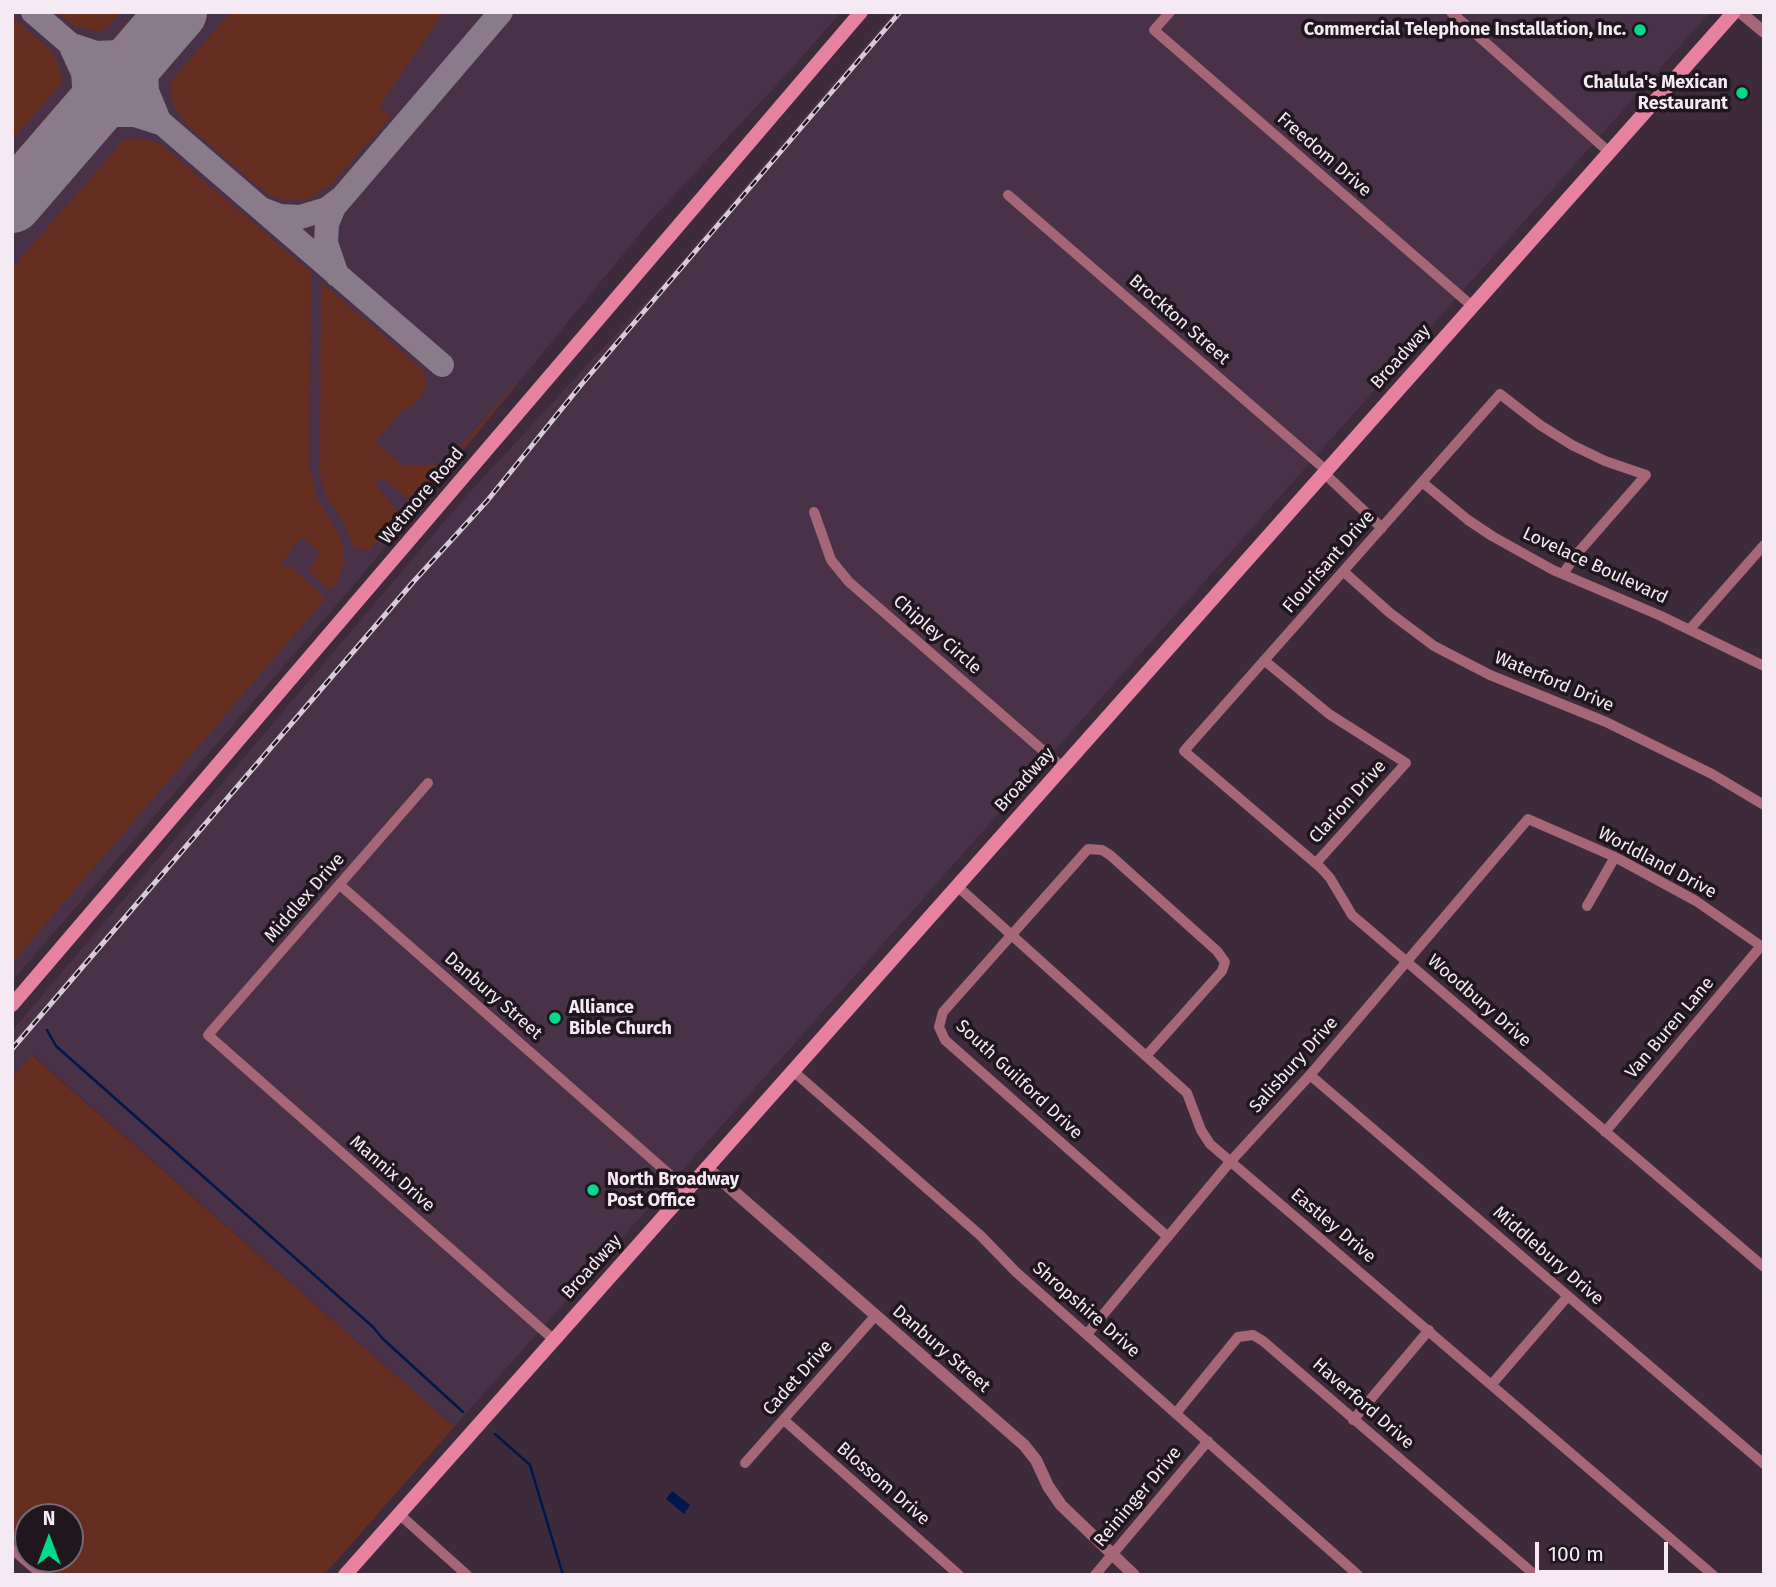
<!DOCTYPE html>
<html>
<head>
<meta charset="utf-8">
<style>
	body { margin:0 }
	#map { position:relative; width:1776px; height:1587px; overflow:hidden; background:#3d2b3c; font-family:"Fira Sans",sans-serif }
	canvas { display:block }
	.frame { position:absolute; inset:0; border:14px solid #f5e9f4; pointer-events:none }
	.north { position:absolute; left:14px; top:1503px; width:70px; height:70px; box-sizing:border-box; background:#1f161e; border:2px solid #756a74; border-radius:50%; rotate:0deg; font-size:19px; font-weight:700; line-height:28px; text-align:center; color:#f5e9f4 }
	.north::after { content:''; display:block; margin:auto; width:24px; height:32px; background:#03d98b; clip-path:polygon(50% 0,100% 100%,50% 72%,0 100%) }
	.scale { position:absolute; left:1535px; top:1542px; width:133px; height:32px; box-sizing:border-box; border:4px solid #f5e9f4; border-top:0; padding-left:9px; font-size:21px; line-height:24px; white-space:nowrap; color:#f5e9f4; -webkit-text-stroke:5px #1f161e; paint-order:stroke }
</style>
</head>
<body>
<div id="map">
<canvas width="1776" height="1587"></canvas>
<div class="frame"></div>
<div class="north">N</div>
<div class="scale">100 m</div>
</div>
<script>
const ctx = document.querySelector('canvas').getContext('2d');
ctx.lineJoin = 'round';
function paint(path, color) {
  ctx.fillStyle = color;
  ctx.fill(path, 'evenodd');
}
function toPath(rows) {
  const path = new Path2D();
  for (const r of rows) {
    path.moveTo(r[0], r[1]);
    for (let i = 2; i < r.length; i += 2) path.lineTo(r[i], r[i + 1]);
  }
  return path;
}
function stroke(path, color, width, dash) {
  ctx.strokeStyle = color;
  ctx.lineWidth = width;
  ctx.lineCap = dash ? 'butt' : 'round';
  ctx.setLineDash(dash || []);
  ctx.stroke(path);
}
function write(font, color, halo, rows, align = 'center') {
  ctx.font = font + ' "Fira Sans",sans-serif';
  ctx.lineWidth = 7;
  ctx.setLineDash([]);
  ctx.textBaseline = 'middle';
  ctx.strokeStyle = halo;
  ctx.fillStyle = color;
  for (const [text, x, y, turn = 0] of rows) {
    ctx.save();
    ctx.translate(x, y);
    ctx.rotate((+turn || 0) * Math.PI / 180);
    ctx.textAlign = isNaN(turn) ? turn : align;
    if (halo) ctx.strokeText(text, 0, 0);
    ctx.fillText(text, 0, 0);
    ctx.restore();
  }
}
const built = toPath([
	[12,12,841,12,792,68,650,221,357,581,12,981],
	[894,12,1710,12,454,1427,33,1055,12,1078,12,1031,461,502,661,285]
]);
const green = toPath([
	[56,12,121,12,105,30,96,31,74,26],
	[231,12,444,12,379,107,391,116,332,184,310,198,293,201,276,198,261,189,187,125,173,104,170,83],
	[12,17,50,50,59,66,61,76,61,84,12,140],
	[139,138,159,143,311,272,310,468,316,496,340,536,344,550,344,565,334,588,327,589,308,570,320,553,302,537,294,546,280,566,283,569,287,565,292,568,322,595,324,600,12,963,12,268,124,140],
	[321,282,422,369,426,378,424,392,409,410,405,408,375,442,402,465,445,464,516,383,517,384,417,506,382,477,375,484,396,509,397,513,391,527,368,551,353,547,346,526,326,495,320,473],
	[32,1055,454,1427,324,1575,61,1575,44,1559,70,1559,70,1517,28,1517,28,1545,12,1531,12,1078]
]);
const water = toPath([
	[672,1491,690,1505,684,1514,666,1499]
]);
const stream = toPath([
	[47,1030,56,1046,373,1327,383,1339,463,1412],
	[495,1434,530,1465,563,1575]
]);
const taxiway = toPath([
	[33,12,442,365],
	[75,46,96,53,121,52,143,44,164,27],
	[158,118,147,91,146,70,153,47,162,31],
	[72,138,91,122,112,115,135,115,157,122],
	[58,150,77,123,85,97,83,73,72,49],
	[264,210,280,216,300,217,327,209,340,199],
	[337,275,326,243,327,224,334,207,501,12]
]);
const runway = toPath([
	[12,203,177,12]
]);
const minor = toPath([
	[1170,12,1154,30,1472,306],
	[1451,12,1609,152],
	[1008,195,1327,471],
	[1325,474,1382,528],
	[1422,482,1468,520,1492,536,1553,570,1661,616,1764,666],
	[814,512,831,560,849,582,1062,767],
	[1344,572,1390,613,1434,646,1490,675,1606,722,1712,774,1764,805],
	[1563,574,1576,555,1646,475,1605,461,1572,445,1540,425,1500,394,1184,751,1321,868,1330,878,1352,915,1764,1267],
	[1690,629,1764,545],
	[1265,661,1329,714,1406,763,1316,863],
	[428,783,208,1035,553,1339],
	[340,885,686,1189],
	[956,885,1187,1093,1201,1130,1210,1144,1713,1575],
	[1587,906,1615,857],
	[1147,1055,1222,971,1225,962,1217,951,1110,855,1102,850,1088,849,943,1012,939,1027,945,1040,1168,1237],
	[792,1070,981,1236,1016,1272,1358,1575],
	[1310,1075,1764,1464],
	[1605,1132,1761,946],
	[1087,1334,1230,1162,1310,1075,1528,819,1615,857,1696,901,1764,948],
	[1492,1384,1568,1296],
	[1176,1413,1238,1337,1253,1335,1263,1341,1535,1575],
	[784,1420,959,1575],
	[1353,1420,1429,1330],
	[745,1463,876,1315],
	[399,1514,467,1575],
	[12,1549,42,1575],
	[1095,1575,1208,1441]
]);
const tertiary = toPath([
	[1740,12,1764,32],
	[706,1167,1024,1445,1036,1460,1048,1486,1061,1505,1134,1575]
]);
const secondary = toPath([
	[12,1005,861,12],
	[345,1575,1734,12]
]);
const rail = toPath([
	[12,1049,414,581,487,501,581,385,900,12]
]);
const markers = [
	[1640,30,7,"#03d98b"],
	[1742,93,7,"#03d98b"],
	[555,1018,7,"#03d98b"],
	[593,1190,7,"#03d98b"]
];
const poiNames = [
	["Commercial Telephone Installation, Inc.",1626,30],
	["Chalula's Mexican",1728,83],
	["Restaurant",1728,104],
	["Alliance",569,1008,"left"],
	["Bible Church",569,1029,"left"],
	["North Broadway",607,1180,"left"],
	["Post Office",607,1201,"left"]
];
const streetNames = [
	["Freedom Drive",1324,155,41],
	["Brockton Street",1179,320,41],
	["Broadway",1401,357,-48],
	["Wetmore Road",422,496,-50],
	["Flourisant Drive",1329,562,-49],
	["Lovelace Boulevard",1595,566,25],
	["Chipley Circle",937,635,41],
	["Waterford Drive",1554,682,23],
	["Broadway",1025,780,-48],
	["Clarion Drive",1348,802,-48],
	["Worldland Drive",1657,863,28],
	["Middlex Drive",305,898,-49],
	["Danbury Street",493,996,41],
	["Woodbury Drive",1479,1001,41],
	["Van Buren Lane",1670,1028,-50],
	["Salisbury Drive",1294,1065,-48],
	["South Guilford Drive",1019,1080,43],
	["Mannix Drive",392,1174,41],
	["Eastley Drive",1333,1226,40],
	["Middlebury Drive",1548,1256,41],
	["Broadway",592,1267,-48],
	["Shropshire Drive",1086,1310,41],
	["Danbury Street",941,1349,41],
	["Cadet Drive",798,1378,-48],
	["Haverford Drive",1363,1404,41],
	["Blossom Drive",883,1484,41],
	["Reininger Drive",1138,1497,-50]
];
paint(built, '#493248');
paint(green, '#662e20');
paint(water, '#00174b');
stroke(stream, '#00174b', 2.5);
stroke(taxiway, '#8a7b8a', 24);
stroke(runway, '#8a7b8a', 60);
stroke(minor, '#a56678', 10);
stroke(tertiary, '#a56678', 12);
stroke(secondary, '#e681a0', 14);
stroke(rail, '#d8cbd7', 5);
stroke(rail, '#1f161e', 2.5, [8]);
for (const [x, y, r, color] of markers) {
  const dot = new Path2D();
  dot.arc(x, y, r, 0, 2 * Math.PI);
  ctx.fillStyle = color;
  ctx.fill(dot);
  stroke(dot, '#1f161e', 2.5);
}
write('bold 18px', '#f5e9f4', '#1f161e', poiNames, 'right');
write('18px', '#f5e9f4', '#1f161e', streetNames);
</script>
</body>
</html>
